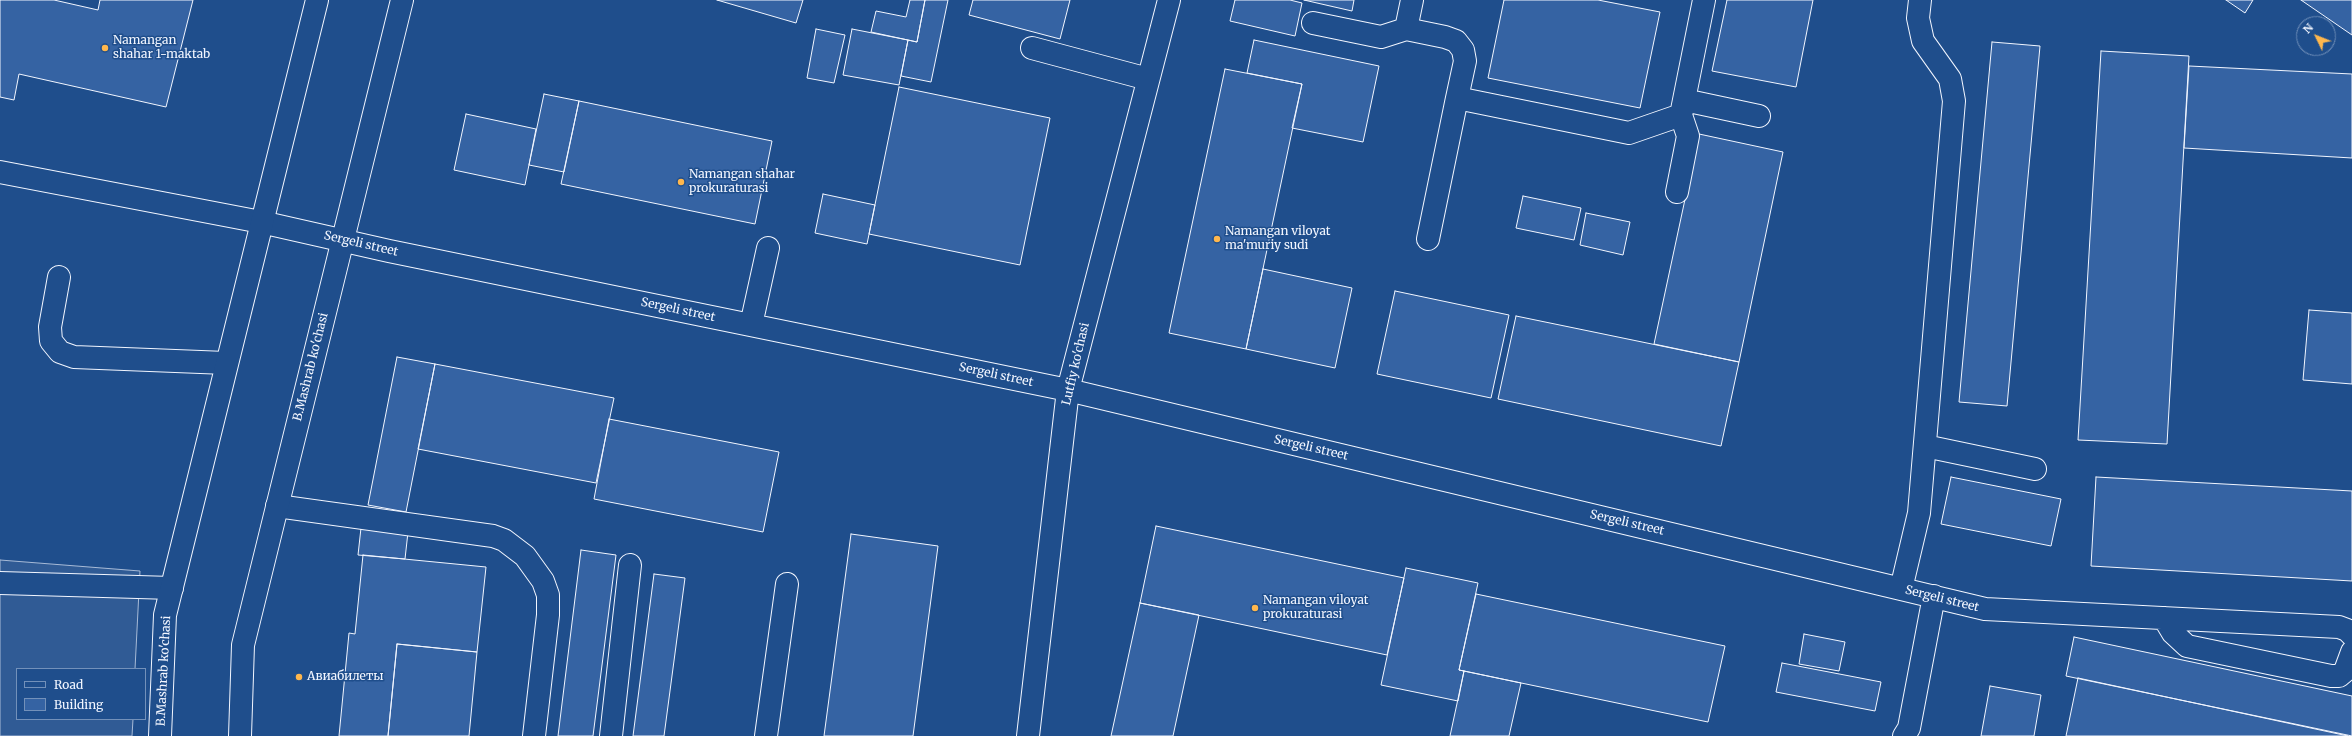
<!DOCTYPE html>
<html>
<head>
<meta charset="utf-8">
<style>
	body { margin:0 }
	#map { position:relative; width:2352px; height:736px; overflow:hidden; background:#1f4e8c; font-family:Merriweather,serif }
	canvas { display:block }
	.legend { position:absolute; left:16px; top:668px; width:130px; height:52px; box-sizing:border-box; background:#1f4e8c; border:1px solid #7391ba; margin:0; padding:5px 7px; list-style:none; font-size:12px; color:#f2f6ff }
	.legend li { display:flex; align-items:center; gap:8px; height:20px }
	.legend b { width:20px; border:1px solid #7391ba }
	.north { position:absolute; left:2296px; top:16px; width:40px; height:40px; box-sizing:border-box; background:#1f4e8c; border:1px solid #7391ba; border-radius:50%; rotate:313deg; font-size:11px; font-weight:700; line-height:16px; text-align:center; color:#f2f6ff }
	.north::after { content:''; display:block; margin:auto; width:14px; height:18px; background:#ffb74d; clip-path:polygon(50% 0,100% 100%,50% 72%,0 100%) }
</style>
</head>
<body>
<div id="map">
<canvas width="2352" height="736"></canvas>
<ul class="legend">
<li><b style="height:5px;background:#1f4e8c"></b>Road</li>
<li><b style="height:11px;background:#3563a3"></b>Building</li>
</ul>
<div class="north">N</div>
</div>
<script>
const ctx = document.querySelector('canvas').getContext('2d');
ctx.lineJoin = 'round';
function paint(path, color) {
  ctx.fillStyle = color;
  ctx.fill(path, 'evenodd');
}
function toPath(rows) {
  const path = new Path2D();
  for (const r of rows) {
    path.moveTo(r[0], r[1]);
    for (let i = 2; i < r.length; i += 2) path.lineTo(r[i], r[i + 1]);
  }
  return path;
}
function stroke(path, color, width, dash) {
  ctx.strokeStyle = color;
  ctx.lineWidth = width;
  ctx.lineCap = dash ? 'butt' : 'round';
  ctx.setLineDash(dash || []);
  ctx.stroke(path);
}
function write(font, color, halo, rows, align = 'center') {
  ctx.font = font + ' Merriweather,serif';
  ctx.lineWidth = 3;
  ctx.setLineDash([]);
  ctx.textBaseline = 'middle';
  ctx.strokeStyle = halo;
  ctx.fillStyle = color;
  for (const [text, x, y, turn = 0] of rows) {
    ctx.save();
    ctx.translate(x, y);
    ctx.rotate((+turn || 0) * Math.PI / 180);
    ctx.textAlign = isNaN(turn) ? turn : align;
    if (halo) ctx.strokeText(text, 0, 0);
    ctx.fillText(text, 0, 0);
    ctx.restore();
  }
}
const built = toPath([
	[0,560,140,571,135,669,17,669,17,719,133,719,132,736,0,736,0,560]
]);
const building = toPath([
	[0,0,54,0,98,10,100,0,193,0,166,107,19,74,14,100,0,97,0,0],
	[717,0,803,0,796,23,717,0],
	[910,0,925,0,917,42,871,32,876,11,906,17,910,0],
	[925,0,948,0,931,82,901,76,908,40,917,42,925,0],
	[973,0,1070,0,1060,39,969,15,973,0],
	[1235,0,1290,0,1302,3,1295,36,1230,21,1235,0],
	[1304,0,1354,0,1352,11,1304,0],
	[1504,0,1598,0,1660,12,1640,108,1488,78,1504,0],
	[1727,0,1813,0,1796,87,1712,71,1727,0],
	[2226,0,2253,0,2245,13,2226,0],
	[2301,0,2352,0,2352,35,2301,0],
	[816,29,845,35,834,83,807,78,816,29],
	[852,29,908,40,899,85,843,75,852,29],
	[1254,40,1379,66,1363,142,1292,128,1302,84,1247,73,1254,40],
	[1992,42,2040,46,2007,406,1959,402,1992,42],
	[2101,51,2189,56,2167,444,2078,440,2101,51],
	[2189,66,2352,74,2352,158,2184,148,2189,66],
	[1225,69,1302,84,1246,349,1169,333,1225,69],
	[899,87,1050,118,1020,265,869,234,899,87],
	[544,94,579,101,564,172,529,165,544,94],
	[579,101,772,141,755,224,561,184,579,101],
	[466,114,536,129,525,185,454,170,466,114],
	[1699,134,1783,152,1739,362,1654,344,1699,134],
	[823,194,875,205,867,244,815,233,823,194],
	[1523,196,1581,208,1574,240,1516,228,1523,196],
	[1586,213,1630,222,1623,255,1580,245,1586,213],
	[1263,269,1352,288,1335,368,1246,349,1263,269],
	[1395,291,1509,315,1491,398,1377,374,1395,291],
	[2309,310,2352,313,2352,384,2303,380,2309,310],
	[1516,316,1739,362,1721,446,1498,399,1516,316],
	[397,357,435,364,406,512,368,505,397,357],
	[435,364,614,398,596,483,418,449,435,364],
	[609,419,779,452,763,532,594,499,609,419],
	[1951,477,2061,499,2051,546,1941,524,1951,477],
	[2096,477,2352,491,2352,581,2091,566,2096,477],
	[1156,526,1404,578,1387,655,1140,603,1156,526],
	[361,528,408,532,405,559,358,555,361,528],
	[851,534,938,546,913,736,824,736,851,534],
	[581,550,616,555,593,736,558,736,581,550],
	[363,555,486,567,477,652,397,644,388,736,339,736,349,633,355,634,363,555],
	[1406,568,1478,583,1459,670,1464,671,1458,701,1381,685,1406,568],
	[654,574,685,578,664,736,633,736,654,574],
	[1476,594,1725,646,1708,722,1459,670,1476,594],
	[1140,603,1199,615,1173,736,1111,736,1140,603],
	[1804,634,1845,642,1839,671,1799,664,1804,634],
	[2074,637,2352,696,2352,736,2066,676,2074,637],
	[397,644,477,652,469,736,388,736,397,644],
	[1782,663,1881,682,1875,711,1776,692,1782,663],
	[1464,671,1521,683,1509,736,1450,736,1464,671],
	[2078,678,2348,736,2066,736,2078,678],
	[1990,686,2041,695,2034,736,1981,736,1990,686]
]);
const minor = toPath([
	[1412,0,1406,29,1445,37,1456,41,1463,50,1465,61,1457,98,1629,133,1681,115,1704,0],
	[1313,23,1381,37,1406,29],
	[1032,48,1148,79],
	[1684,100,1759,116],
	[0,172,261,222,389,251,1068,390,1985,609,2339,627,2347,630,2352,635],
	[1677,192,1688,136,1681,115],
	[1428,239,1457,98],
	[59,277,50,327,51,341,60,352,74,357,226,363],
	[751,325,768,248],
	[1925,446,2035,469],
	[277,506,493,536,504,540,525,556,543,581,548,595,548,615,534,736],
	[0,583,172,588],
	[1901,589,1919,513,1954,101,1950,79,1923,41,1918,18,1920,0],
	[2164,618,2173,633,2187,646,2331,676,2339,676,2345,671,2352,652],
	[611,736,630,565],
	[766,736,787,584],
	[1028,736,1068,390,1169,0],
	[1904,736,1909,728,1934,596]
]);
const major = toPath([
	[160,736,165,615,317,0],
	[240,736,243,645,402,0]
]);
const markers = [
	[105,48,4,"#ffb74d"],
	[681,182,4,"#ffb74d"],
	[1217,239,4,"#ffb74d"],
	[1255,608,4,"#ffb74d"],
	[299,677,4,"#ffb74d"]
];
const poiNames = [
	["Namangan",113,41],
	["shahar 1-maktab",113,55],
	["Namangan shahar",689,175],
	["prokuraturasi",689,189],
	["Namangan viloyat",1225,232],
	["ma'muriy sudi",1225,246],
	["Namangan viloyat",1263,601],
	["prokuraturasi",1263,615],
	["Авиабилеты",307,677]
];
const streetNames = [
	["Sergeli street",361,244,13],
	["Sergeli street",678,310,12],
	["Lutfiy ko'chasi",1076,364,-77],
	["B.Mashrab ko'chasi",311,367,-76],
	["Sergeli street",996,375,12],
	["Sergeli street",1311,448,13],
	["Sergeli street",1627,523,13],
	["Sergeli street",1942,599,14],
	["B.Mashrab ko'chasi",164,671,-87]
];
paint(built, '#305b95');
stroke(built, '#a8bbd7', 1);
paint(building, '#3563a3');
stroke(building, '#f2f6ff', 1);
stroke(minor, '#f2f6ff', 24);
stroke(major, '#f2f6ff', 24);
stroke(minor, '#1f4e8c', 22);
stroke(major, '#1f4e8c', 22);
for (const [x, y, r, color] of markers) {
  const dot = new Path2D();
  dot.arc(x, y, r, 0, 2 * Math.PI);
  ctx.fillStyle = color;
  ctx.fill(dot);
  stroke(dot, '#1f4e8c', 1.5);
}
write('12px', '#f2f6ff', '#1f4e8c', poiNames, 'left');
write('12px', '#f2f6ff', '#1f4e8c', streetNames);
</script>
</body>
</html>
